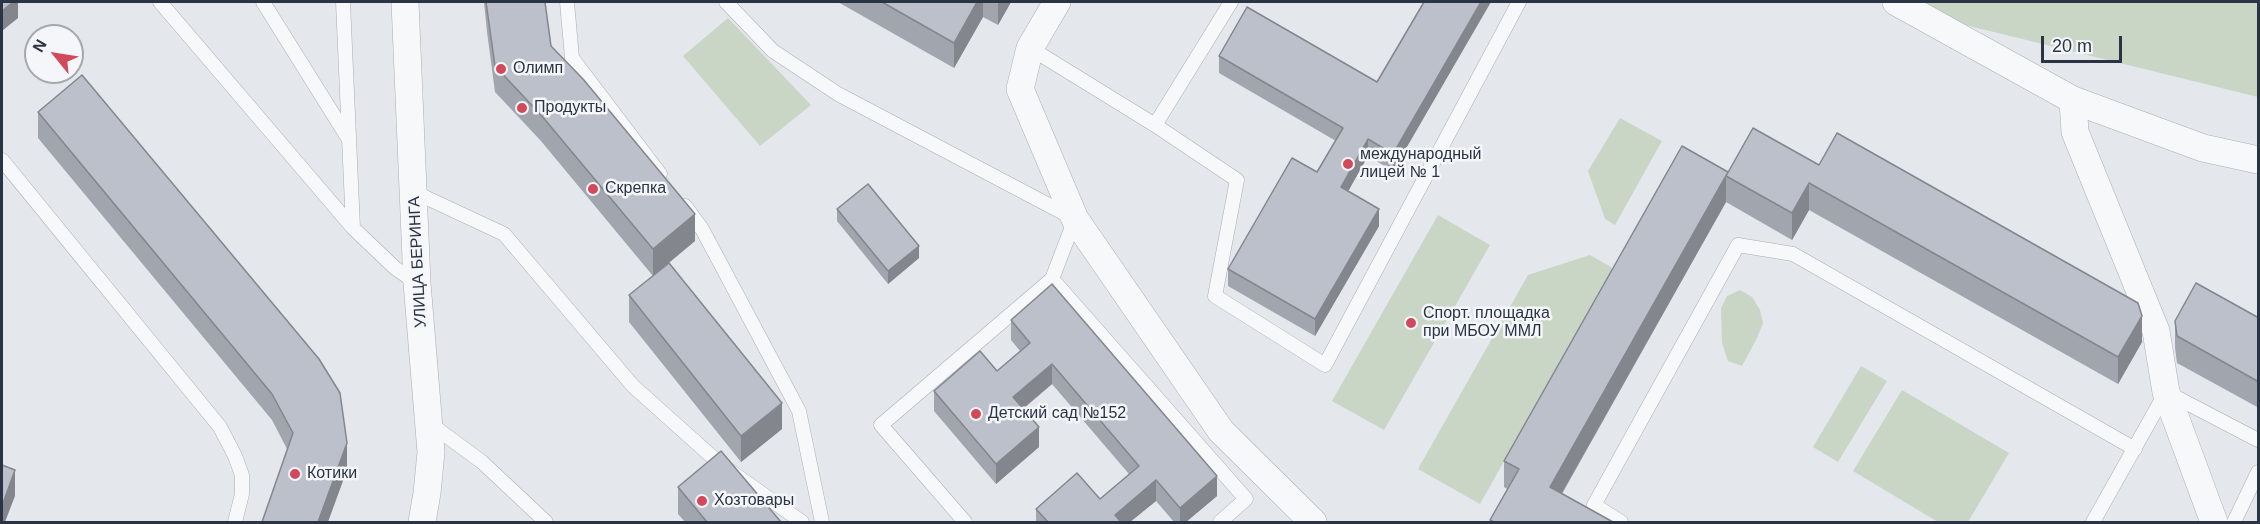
<!DOCTYPE html>
<html>
<head>
<meta charset="utf-8">
<style>
	body { margin:0 }
	#map { position:relative; width:2260px; height:524px; overflow:hidden; background:#e4e7ec; font-family:Arial,sans-serif }
	canvas { display:block }
	.frame { position:absolute; inset:0; border:3px solid #2b3445; pointer-events:none }
	.north { position:absolute; left:24px; top:24px; width:60px; height:60px; box-sizing:border-box; background:#f4f6f9; border:2px solid #a4a8b1; border-radius:50%; rotate:300deg; font-size:16px; font-weight:700; line-height:24px; text-align:center; color:#2b3445 }
	.north::after { content:''; display:block; margin:auto; width:21px; height:27px; background:#d1495b; clip-path:polygon(50% 0,100% 100%,50% 72%,0 100%) }
	.scale { position:absolute; left:2041px; top:36px; width:81px; height:27px; box-sizing:border-box; border:3px solid #2b3445; border-top:0; padding-left:8px; font-size:18px; line-height:21px; white-space:nowrap; color:#2b3445; -webkit-text-stroke:4px #f4f6f9; paint-order:stroke }
</style>
</head>
<body>
<div id="map">
<canvas width="2260" height="524"></canvas>
<div class="frame"></div>
<div class="north">N</div>
<div class="scale">20 m</div>
</div>
<script>
const ctx = document.querySelector('canvas').getContext('2d');
ctx.lineJoin = 'round';
function paint(path, color) {
  ctx.fillStyle = color;
  ctx.fill(path, 'evenodd');
}
function toPath(rows) {
  const path = new Path2D();
  for (const r of rows) {
    path.moveTo(r[0], r[1]);
    for (let i = 2; i < r.length; i += 2) path.lineTo(r[i], r[i + 1]);
  }
  return path;
}
function stroke(path, color, width, dash) {
  ctx.strokeStyle = color;
  ctx.lineWidth = width;
  ctx.lineCap = dash ? 'butt' : 'round';
  ctx.setLineDash(dash || []);
  ctx.stroke(path);
}
function write(font, color, halo, rows, align = 'center') {
  ctx.font = font + ' Arial,sans-serif';
  ctx.lineWidth = 5;
  ctx.setLineDash([]);
  ctx.textBaseline = 'middle';
  ctx.strokeStyle = halo;
  ctx.fillStyle = color;
  for (const [text, x, y, turn = 0] of rows) {
    ctx.save();
    ctx.translate(x, y);
    ctx.rotate((+turn || 0) * Math.PI / 180);
    ctx.textAlign = isNaN(turn) ? turn : align;
    if (halo) ctx.strokeText(text, 0, 0);
    ctx.fillText(text, 0, 0);
    ctx.restore();
  }
}
const green = toPath([
	[1920,2,2258,2,2258,97,1941,19],
	[728,18,811,105,760,146,683,56],
	[1620,118,1662,141,1615,225,1605,219,1588,171],
	[1438,215,1490,245,1384,430,1332,401],
	[1590,255,1611,267,1612,269,1480,504,1418,469,1528,275],
	[1740,290,1752,297,1760,310,1763,323,1757,338,1742,366,1728,361,1722,343,1721,308,1727,296],
	[1861,366,1887,381,1838,462,1813,447],
	[1902,390,2009,453,1968,522,1938,522,1853,471]
]);
const lane = toPath([
	[160,2,353,228],
	[263,2,348,138],
	[343,2,353,228,395,268,417,283],
	[567,2,572,58,660,174],
	[726,2,773,51,838,94,1075,219,1052,279,881,425,965,522],
	[1030,48,1155,125,1237,180,1215,296,1325,365,1519,2],
	[1155,125,1231,2],
	[2,160,220,427,235,456,242,475,242,494,235,522],
	[414,192,504,234,633,386,719,463,802,522],
	[685,206,702,229,799,411,822,522],
	[1052,279,1246,499,1220,522],
	[429,423,482,462,546,522],
	[1621,522,1594,505,1738,245,1793,254,2135,449],
	[2093,522,2166,392,2258,440],
	[2234,522,2258,472]
]);
const street = toPath([
	[405,2,417,283,431,452,427,493,422,522],
	[1057,2,1030,48,1020,89,1075,219,1221,431,1313,522],
	[1896,2,2073,100,2203,148,2258,160],
	[2073,100,2075,132,2156,331,2166,392,2214,522]
]);
const wall = toPath([
	[484,2,545,2,551,46,695,241,653,276,541,141,495,92,487,32],
	[838,2,1011,2,998,25,983,17,954,68],
	[1424,2,1393,171,1368,156,1348,191,1379,226,1315,336,1228,286,1228,269,1317,172,1336,141,1219,73,1219,56,1377,82],
	[38,112,347,470,287,449,272,420,38,138],
	[1819,165,2142,342,2118,384,1809,210,1792,240,1726,202,1562,494,1613,522,1490,522,1490,520,1507,489,1504,487,1504,461,1728,172],
	[837,209,919,258,888,284,837,221],
	[629,295,782,429,741,462,629,322],
	[2259,318,2259,408,2177,363,2175,348,2175,321],
	[1011,320,1217,496,1186,522,1174,522,1156,501,1130,522,1036,522,1036,509,1100,499,1129,474,1052,384,1023,409,1039,447,996,484,934,411,934,391,997,371,1020,351,1011,340],
	[678,487,781,522,685,522,678,514]
]);
const shadedWall = toPath([
	[13,2,18,2,18,18,2,31,2,11],
	[977,2,983,2,983,17,954,68,954,43],
	[998,2,1011,2,998,25],
	[1481,2,1491,2,1393,171,1393,154],
	[1368,139,1368,156,1341,204,1341,187],
	[1728,172,1726,176,1726,202,1550,514,1550,487],
	[1809,183,1809,210,1792,240,1792,213],
	[1379,209,1379,226,1315,336,1315,319],
	[695,214,695,241,653,276,653,249],
	[919,246,919,258,888,284,888,271],
	[2142,316,2142,342,2118,384,2118,357],
	[1052,364,1052,384,1013,417,1013,397],
	[782,403,782,429,741,462,741,436],
	[1039,427,1039,447,996,484,996,464],
	[347,443,347,470,328,522,318,522],
	[15,470,15,496,5,522,2,522,2,506],
	[1217,476,1217,496,1186,522,1180,522,1180,508],
	[1156,480,1156,501,1130,522,1115,522,1115,515]
]);
const building = toPath([
	[2,2,13,2,2,11,2,2],
	[486,2,545,2,551,46,583,79,695,214,653,249,541,115,495,66,486,2],
	[882,2,977,2,954,43,882,2],
	[1424,2,1481,2,1393,154,1368,139,1341,187,1379,209,1315,319,1228,269,1292,158,1317,172,1343,128,1219,56,1247,7,1377,82,1424,2],
	[82,75,319,359,340,393,347,443,318,522,262,522,293,433,272,394,38,112,82,75],
	[1753,128,1819,165,1837,133,2138,303,2142,316,2118,357,1809,183,1792,213,1726,176,1753,128],
	[1682,146,1728,172,1550,487,1613,522,1494,522,1490,520,1519,469,1504,461,1682,146],
	[868,184,919,246,888,271,837,209,868,184],
	[669,263,782,403,741,436,629,295,669,263],
	[2196,283,2259,318,2259,382,2177,336,2175,321,2196,283],
	[1052,284,1217,476,1180,508,1156,480,1115,515,1121,522,1048,522,1036,509,1077,473,1100,499,1139,466,1052,364,1013,397,1039,427,996,464,934,391,980,351,997,371,1030,343,1011,320,1052,284],
	[721,451,781,522,707,522,678,487,721,451],
	[2,465,15,470,2,506,2,465]
]);
const markers = [
	[501,69,6,"#d1495b"],
	[522,108,6,"#d1495b"],
	[1348,164,6,"#d1495b"],
	[593,189,6,"#d1495b"],
	[1411,323,6,"#d1495b"],
	[976,414,6,"#d1495b"],
	[295,474,6,"#d1495b"],
	[702,501,6,"#d1495b"]
];
const poiNames = [
	["Олимп",513,69],
	["Продукты",534,108],
	["международный",1360,155],
	["лицей № 1",1360,173],
	["Скрепка",605,189],
	["Спорт. площадка",1423,314],
	["при МБОУ ММЛ",1423,332],
	["Детский сад №152",988,414],
	["Котики",307,474],
	["Хозтовары",714,501]
];
const streetNames = [
	["УЛИЦА БЕРИНГА",418,262,-93]
];
paint(green, '#c9d6c5');
stroke(lane, '#a9aeb7', 15);
stroke(street, '#a9aeb7', 28);
stroke(lane, '#f7f8fa', 14);
stroke(street, '#f7f8fa', 27);
paint(wall, '#a1a5ae');
paint(shadedWall, '#83868d');
paint(building, '#bbc0ca');
stroke(building, '#83868d', 1.5);
for (const [x, y, r, color] of markers) {
  const dot = new Path2D();
  dot.arc(x, y, r, 0, 2 * Math.PI);
  ctx.fillStyle = color;
  ctx.fill(dot);
  stroke(dot, '#f4f6f9', 2);
}
write('16px', '#2b3445', '#f4f6f9', poiNames, 'left');
write('16px', '#2b3445', '#f4f6f9', streetNames);
</script>
</body>
</html>
